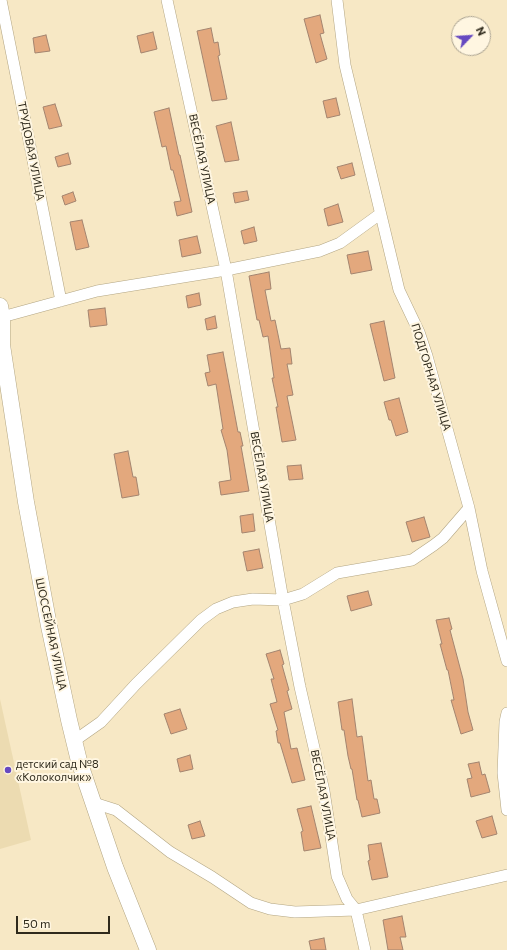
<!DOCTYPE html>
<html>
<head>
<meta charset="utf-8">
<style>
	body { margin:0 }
	#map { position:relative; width:507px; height:950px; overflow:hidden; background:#f7e8c5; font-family:Commissioner,sans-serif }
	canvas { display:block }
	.north { position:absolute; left:451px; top:16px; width:40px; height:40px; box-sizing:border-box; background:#fff6e1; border:1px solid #aca492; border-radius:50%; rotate:65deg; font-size:11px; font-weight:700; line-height:16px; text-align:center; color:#2f2a1c }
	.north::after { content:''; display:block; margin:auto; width:14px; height:18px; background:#6649c1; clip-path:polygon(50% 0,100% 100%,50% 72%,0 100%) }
	.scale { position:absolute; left:16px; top:916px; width:94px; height:18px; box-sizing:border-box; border:2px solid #2f2a1c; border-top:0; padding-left:5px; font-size:12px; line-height:14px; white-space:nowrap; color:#2f2a1c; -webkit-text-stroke:3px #fff6e1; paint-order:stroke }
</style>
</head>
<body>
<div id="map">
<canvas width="507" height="950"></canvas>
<div class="north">N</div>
<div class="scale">50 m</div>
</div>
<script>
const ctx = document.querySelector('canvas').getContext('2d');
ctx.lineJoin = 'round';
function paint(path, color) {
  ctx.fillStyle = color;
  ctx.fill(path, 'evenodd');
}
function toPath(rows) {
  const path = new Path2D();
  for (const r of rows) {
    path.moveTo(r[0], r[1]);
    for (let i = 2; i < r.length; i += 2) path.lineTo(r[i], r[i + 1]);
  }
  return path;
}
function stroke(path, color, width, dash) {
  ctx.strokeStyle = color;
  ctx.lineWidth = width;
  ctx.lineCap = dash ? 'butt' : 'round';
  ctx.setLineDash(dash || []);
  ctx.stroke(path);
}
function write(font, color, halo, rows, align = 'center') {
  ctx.font = font + ' Commissioner,sans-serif';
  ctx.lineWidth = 4;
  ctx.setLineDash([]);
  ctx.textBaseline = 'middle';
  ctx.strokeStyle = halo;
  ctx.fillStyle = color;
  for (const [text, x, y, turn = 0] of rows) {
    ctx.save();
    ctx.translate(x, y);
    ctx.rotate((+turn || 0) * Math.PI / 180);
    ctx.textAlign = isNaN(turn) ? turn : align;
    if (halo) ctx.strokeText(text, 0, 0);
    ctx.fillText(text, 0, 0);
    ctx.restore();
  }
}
const built = toPath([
	[0,699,31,840,0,849]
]);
const building = toPath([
	[320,15,324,33,320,34,327,59,316,63,304,19,320,15],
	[211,28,214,43,218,42,220,55,218,56,227,99,212,101,197,31,211,28],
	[153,32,157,49,141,53,137,36,153,32],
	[46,35,50,51,35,53,33,38,46,35],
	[336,98,340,115,327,118,323,101,336,98],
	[55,104,62,126,49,129,43,107,55,104],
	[169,108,179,155,180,155,192,212,177,216,174,202,181,201,173,170,171,170,166,146,162,147,154,112,169,108],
	[231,122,239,160,225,162,216,126,231,122],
	[68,153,71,164,58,167,55,157,68,153],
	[352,163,355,175,341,179,337,167,352,163],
	[247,191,249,200,235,203,233,193,247,191],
	[73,192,76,201,65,205,62,196,73,192],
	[338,204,343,222,328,226,324,209,338,204],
	[82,220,89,247,76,250,70,222,82,220],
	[254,227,257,241,244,244,241,231,254,227],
	[197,236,201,253,182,257,179,240,197,236],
	[368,251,372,270,351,274,347,255,368,251],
	[269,272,271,289,265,290,271,321,275,320,281,349,290,348,292,364,287,364,293,395,287,396,296,440,282,442,276,407,278,407,272,378,274,378,268,336,263,337,259,320,257,320,249,276,269,272],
	[199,293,201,305,188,308,186,296,199,293],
	[105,308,107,325,90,327,88,310,105,308],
	[215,316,217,328,207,330,205,319,215,316],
	[384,321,395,378,384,381,370,324,384,321],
	[223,352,238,432,240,432,243,446,241,446,249,491,221,495,219,482,231,480,227,450,221,430,223,429,216,384,208,386,205,373,210,372,207,355,223,352],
	[399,398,408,432,396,436,391,420,389,420,384,402,399,398],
	[128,451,133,477,136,477,139,495,122,498,114,454,128,451],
	[301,465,303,479,289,480,287,466,301,465],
	[253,514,255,531,242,533,240,516,253,514],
	[424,517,430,537,412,542,406,522,424,517],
	[259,549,263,568,247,571,243,552,259,549],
	[368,591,372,605,351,611,347,596,368,591],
	[449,618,452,629,450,630,463,679,468,712,473,730,461,734,451,700,454,700,448,670,447,670,440,644,442,644,436,620,449,618],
	[280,650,284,664,282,665,289,690,287,691,292,709,284,712,291,749,297,748,305,780,292,783,280,743,278,743,276,731,278,730,270,704,277,702,271,679,274,679,266,654,280,650],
	[352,699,357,737,362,736,368,781,371,780,374,799,377,799,380,813,362,817,358,800,357,800,352,769,351,769,348,756,344,730,342,730,338,702,352,699],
	[180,709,187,729,171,734,164,714,180,709],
	[190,755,193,769,180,772,177,759,190,755],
	[479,762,482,775,485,774,490,792,471,797,467,779,472,778,468,764,479,762],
	[311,806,321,848,304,851,301,832,303,831,297,809,311,806],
	[492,816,497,834,482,838,476,821,492,816],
	[200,821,205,836,192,839,188,825,200,821],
	[381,843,388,877,372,880,368,861,370,860,368,845,381,843],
	[402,916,406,937,400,937,403,950,388,950,383,920,402,916],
	[324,938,326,950,311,950,309,941,324,938]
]);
const minor = toPath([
	[1,0,61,301],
	[167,0,226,270,283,600,300,687,324,791,337,876,347,899,356,910,365,950],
	[337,0,345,65,399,290,419,332,427,356,469,508,482,571,507,661],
	[2,317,97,291,226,270,320,251,340,243,380,214],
	[507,713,505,722,503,773,507,810],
	[74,741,101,722,136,684,201,620,216,609,233,602,253,599,283,600,303,594,337,573,412,560,434,545,443,538,469,508],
	[94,803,116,810,170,852,212,877,251,903,270,909,295,912,356,910,507,875]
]);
const secondary = toPath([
	[0,306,2,317,2,345,26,502,49,626,69,720,79,761,115,867,148,950]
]);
const markers = [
	[8,770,4,"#6649c1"]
];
const streetNames = [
	["ТРУДОВАЯ УЛИЦА",31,151,79],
	["ВЕСЁЛАЯ УЛИЦА",202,159,78],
	["ПОДГОРНАЯ УЛИЦА",431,377,73],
	["ВЕСЁЛАЯ УЛИЦА",262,477,80],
	["ШОССЕЙНАЯ УЛИЦА",51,634,78],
	["ВЕСЁЛАЯ УЛИЦА",323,795,79]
];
const poiNames = [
	["детский сад №8",16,764],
	["«Колоколчик»",16,777]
];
paint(built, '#ecdbb1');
paint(building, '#e3a87d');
stroke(building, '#a3846f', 1);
stroke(minor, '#b2a583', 12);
stroke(secondary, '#b2a583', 17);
stroke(minor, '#fff', 11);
stroke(secondary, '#fff', 16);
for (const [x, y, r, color] of markers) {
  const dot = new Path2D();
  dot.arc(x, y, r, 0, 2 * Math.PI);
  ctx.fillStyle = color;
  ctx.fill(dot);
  stroke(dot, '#fff6e1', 1.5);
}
write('11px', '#2f2a1c', '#fff6e1', streetNames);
write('11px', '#2f2a1c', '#fff6e1', poiNames, 'left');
</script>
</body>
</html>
